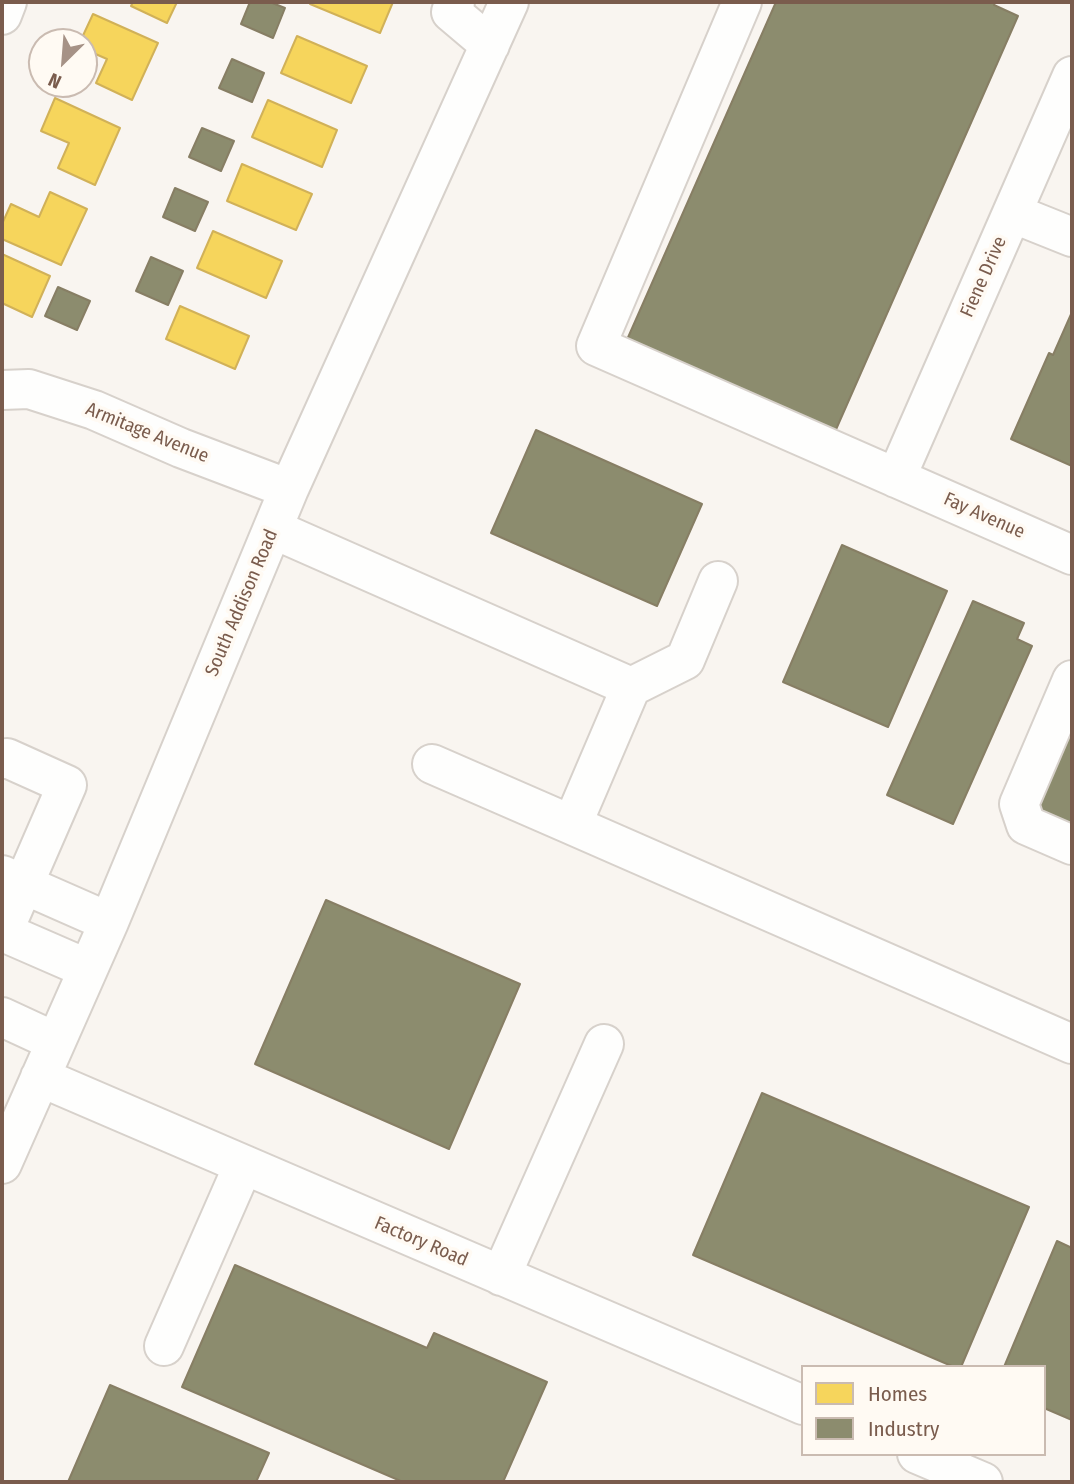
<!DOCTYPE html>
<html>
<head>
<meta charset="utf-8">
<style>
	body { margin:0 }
	#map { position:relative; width:1074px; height:1484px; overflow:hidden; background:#f9f5f0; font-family:"Fira Sans Condensed",sans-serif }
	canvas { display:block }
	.frame { position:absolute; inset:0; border:4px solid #7a5c4d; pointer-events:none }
	.legend { position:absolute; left:801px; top:1365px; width:245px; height:91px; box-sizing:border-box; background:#fffaf3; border:2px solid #cabbb1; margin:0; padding:9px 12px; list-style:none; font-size:21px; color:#7a5c4d }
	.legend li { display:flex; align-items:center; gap:14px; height:35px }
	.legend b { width:35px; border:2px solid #cabbb1 }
	.north { position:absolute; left:28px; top:28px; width:70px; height:70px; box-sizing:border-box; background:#fffaf3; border:2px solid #cabbb1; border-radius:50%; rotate:205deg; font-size:19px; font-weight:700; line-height:28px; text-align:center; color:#7a5c4d }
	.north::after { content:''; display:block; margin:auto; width:24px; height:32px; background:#a69286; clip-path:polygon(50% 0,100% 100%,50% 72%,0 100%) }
</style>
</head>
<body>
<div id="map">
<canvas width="1074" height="1484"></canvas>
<div class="frame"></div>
<ul class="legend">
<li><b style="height:19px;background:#f6d55c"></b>Homes</li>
<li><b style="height:19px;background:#8c8c6e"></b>Industry</li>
</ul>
<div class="north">N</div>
</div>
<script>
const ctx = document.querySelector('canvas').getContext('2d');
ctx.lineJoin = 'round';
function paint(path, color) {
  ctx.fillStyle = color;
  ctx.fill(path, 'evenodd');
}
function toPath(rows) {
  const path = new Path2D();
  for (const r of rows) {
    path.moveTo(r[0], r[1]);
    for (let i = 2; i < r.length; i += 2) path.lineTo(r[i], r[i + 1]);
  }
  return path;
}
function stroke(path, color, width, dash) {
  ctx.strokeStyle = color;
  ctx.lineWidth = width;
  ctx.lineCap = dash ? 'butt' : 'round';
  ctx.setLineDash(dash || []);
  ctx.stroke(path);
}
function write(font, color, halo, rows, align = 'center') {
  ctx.font = font + ' "Fira Sans Condensed",sans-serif';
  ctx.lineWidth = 7;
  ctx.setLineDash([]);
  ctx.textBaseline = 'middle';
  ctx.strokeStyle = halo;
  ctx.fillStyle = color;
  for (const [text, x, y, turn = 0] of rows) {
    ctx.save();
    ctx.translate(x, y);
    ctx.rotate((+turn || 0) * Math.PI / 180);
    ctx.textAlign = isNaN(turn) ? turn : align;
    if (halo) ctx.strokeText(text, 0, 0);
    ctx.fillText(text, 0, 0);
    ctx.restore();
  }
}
const homes = toPath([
	[133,2,177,2,167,23,131,6,133,2],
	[311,2,393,2,380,33,310,4,311,2],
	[93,14,158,43,132,100,96,83,107,59,84,49,84,42,80,42,93,14],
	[297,36,367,66,351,103,281,73,297,36],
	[55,98,120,128,95,185,58,168,69,143,41,131,55,98],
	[268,100,337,130,322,167,252,137,268,100],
	[242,164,312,194,296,230,227,201,242,164],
	[50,192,87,209,61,265,2,239,2,224,11,204,39,217,50,192],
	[213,231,282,261,266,298,197,268,213,231],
	[2,254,50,276,32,317,2,303,2,254],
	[180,306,249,336,235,369,166,339,180,306]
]);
const industry = toPath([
	[250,2,270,2,285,8,273,38,241,24,250,2],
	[776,2,995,2,994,5,1018,16,834,434,626,342,776,2],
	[232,59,264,73,252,102,219,88,232,59],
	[202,128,234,141,221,171,189,157,202,128],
	[175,188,208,202,195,231,163,217,175,188],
	[151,257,183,271,168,305,136,291,151,257],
	[58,287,90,301,77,330,45,316,58,287],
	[1072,312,1072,466,1011,439,1049,353,1053,355,1072,312],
	[536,430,702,504,657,606,491,533,536,430],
	[842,545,947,591,888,727,783,682,842,545],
	[973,601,1024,623,1017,639,1032,646,953,824,887,795,973,601],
	[1072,704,1072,827,1027,808,1072,704],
	[326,900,520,984,449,1149,255,1064,326,900],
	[762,1093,1029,1207,961,1367,954,1367,693,1255,762,1093],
	[1057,1241,1072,1248,1072,1420,1044,1408,1044,1367,1004,1367,1057,1241],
	[235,1265,427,1348,434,1333,547,1382,503,1482,403,1482,182,1387,235,1265],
	[110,1385,269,1453,256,1482,68,1482,110,1385]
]);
const minor = toPath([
	[455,2,451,12,490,45],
	[742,2,596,346,1072,555],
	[2,15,7,2],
	[1012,213,1072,237],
	[2,390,29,389,94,410,181,448,289,489],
	[896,478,1072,76],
	[273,529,631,687],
	[1072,680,1019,804,1026,825,1072,845],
	[2,759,7,758,67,785,3,932,88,969],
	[432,764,572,825,631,687,685,660,718,581],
	[572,825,1072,1044],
	[2,875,109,922],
	[2,1017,56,1042],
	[40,1077,803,1405],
	[2,1164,109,922,289,489,509,2],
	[501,1276,604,1044],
	[164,1346,243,1166],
	[917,1454,983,1482]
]);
const streetNames = [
	["Fiene Drive",984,277,-66],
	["Armitage Avenue",147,433,22],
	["Fay Avenue",984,516,24],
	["South Addison Road",242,603,-67],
	["Factory Road",421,1242,23]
];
paint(homes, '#f6d55c');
stroke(homes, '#d1b158', 2);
paint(industry, '#8c8c6e');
stroke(industry, '#877e64', 2);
stroke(minor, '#d7d1cb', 42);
stroke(minor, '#fefefd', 38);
write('19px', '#7a5c4d', '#fffaf3', streetNames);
</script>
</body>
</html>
